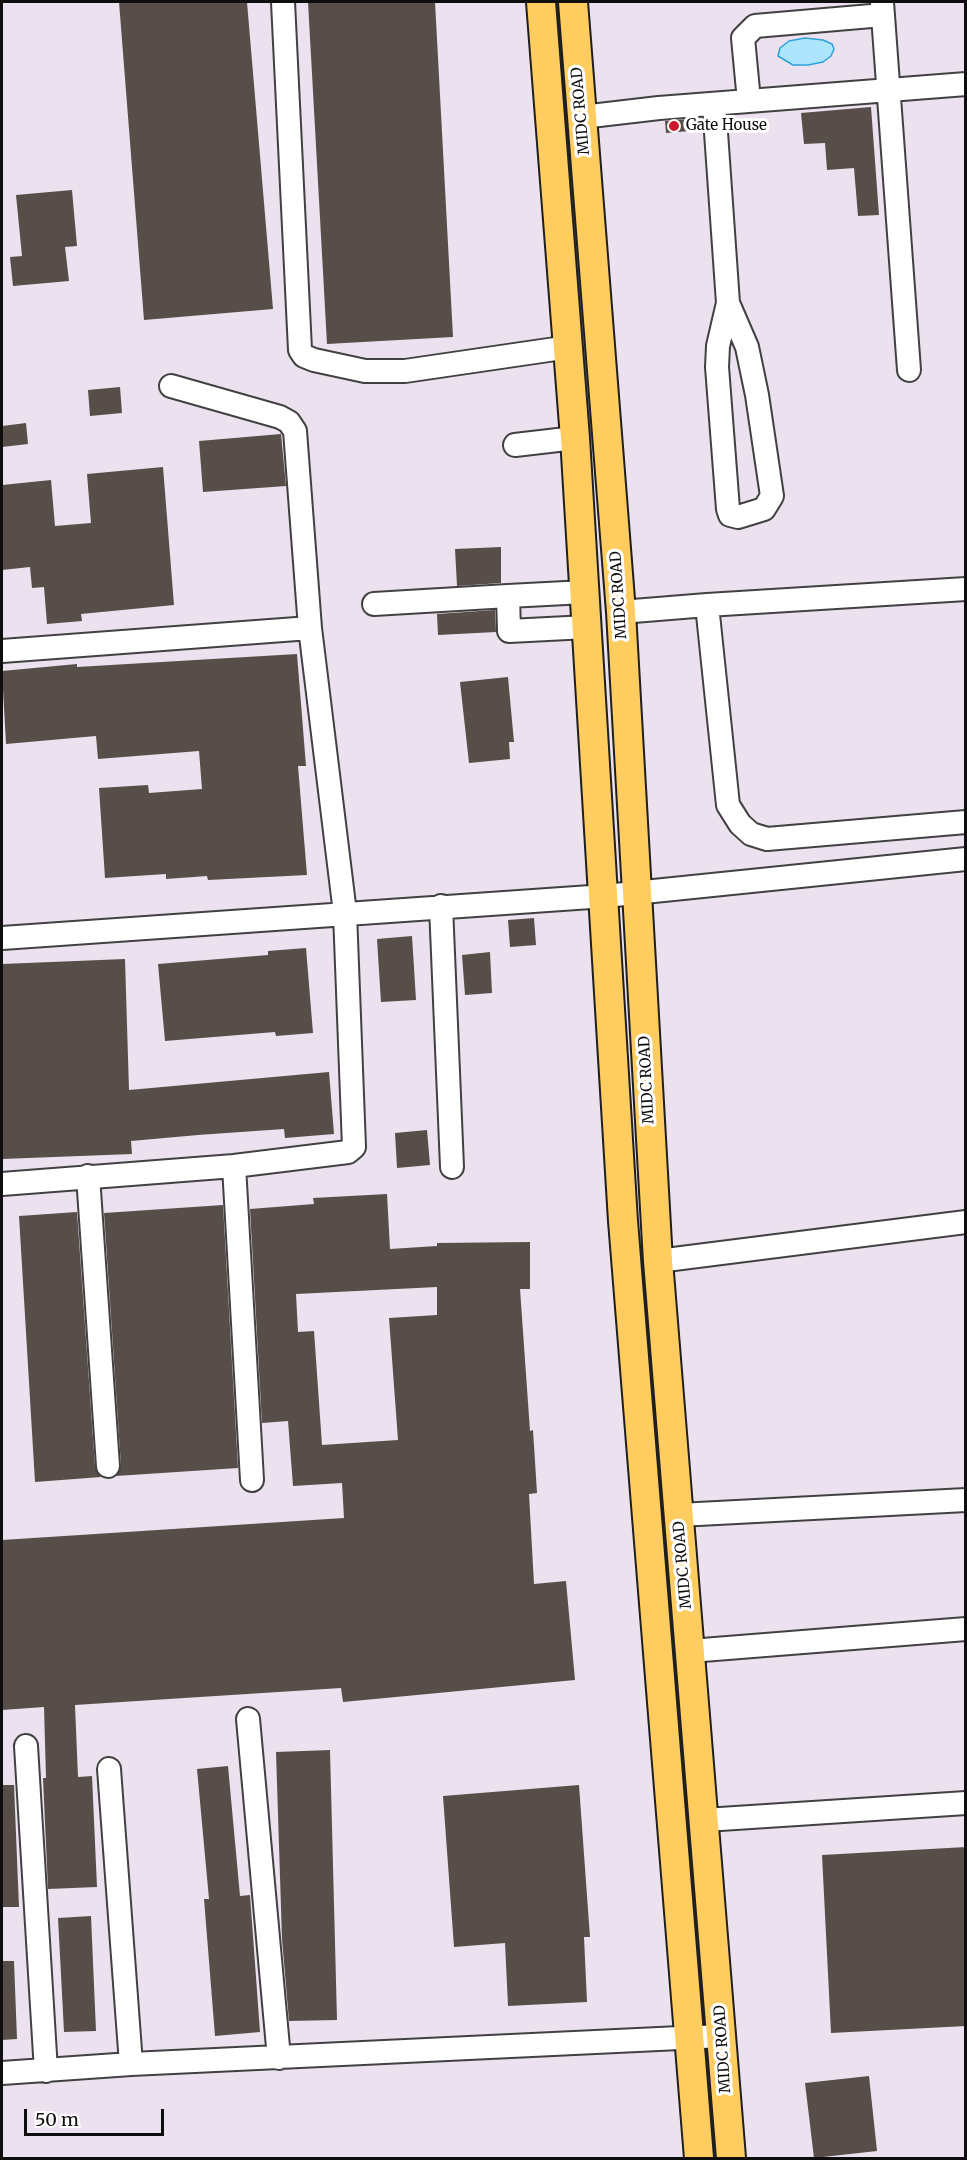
<!DOCTYPE html>
<html>
<head>
<meta charset="utf-8">
<style>
	body { margin:0 }
	#map { position:relative; width:967px; height:2160px; overflow:hidden; background:#fffbef; font-family:Merriweather,serif }
	canvas { display:block }
	.frame { position:absolute; inset:0; border:3px solid #0e0e0e; pointer-events:none }
	.scale { position:absolute; left:24px; top:2109px; width:140px; height:27px; box-sizing:border-box; border:3px solid #0e0e0e; border-top:0; padding-left:8px; font-size:18px; line-height:21px; white-space:nowrap; color:#0e0e0e; -webkit-text-stroke:4px #fff; paint-order:stroke }
</style>
</head>
<body>
<div id="map">
<canvas width="967" height="2160"></canvas>
<div class="frame"></div>
<div class="scale">50 m</div>
</div>
<script>
const ctx = document.querySelector('canvas').getContext('2d');
ctx.lineJoin = 'round';
function paint(path, color) {
  ctx.fillStyle = color;
  ctx.fill(path, 'evenodd');
}
function toPath(rows) {
  const path = new Path2D();
  for (const r of rows) {
    path.moveTo(r[0], r[1]);
    for (let i = 2; i < r.length; i += 2) path.lineTo(r[i], r[i + 1]);
  }
  return path;
}
function stroke(path, color, width, dash) {
  ctx.strokeStyle = color;
  ctx.lineWidth = width;
  ctx.lineCap = dash ? 'butt' : 'round';
  ctx.setLineDash(dash || []);
  ctx.stroke(path);
}
function write(font, color, halo, rows, align = 'center') {
  ctx.font = font + ' Merriweather,serif';
  ctx.lineWidth = 6;
  ctx.setLineDash([]);
  ctx.textBaseline = 'middle';
  ctx.strokeStyle = halo;
  ctx.fillStyle = color;
  for (const [text, x, y, turn = 0] of rows) {
    ctx.save();
    ctx.translate(x, y);
    ctx.rotate((+turn || 0) * Math.PI / 180);
    ctx.textAlign = isNaN(turn) ? turn : align;
    if (halo) ctx.strokeText(text, 0, 0);
    ctx.fillText(text, 0, 0);
    ctx.restore();
  }
}
const industrial = toPath([
	[2,2,965,2,965,2158,2,2158]
]);
const water = toPath([
	[805,38,823,40,832,44,834,49,831,56,823,62,808,65,793,65,778,56,780,48,789,41,805,38]
]);
const building = toPath([
	[119,2,247,2,273,309,144,320],
	[308,2,435,2,453,337,327,344],
	[871,107,879,215,858,216,854,168,827,170,825,143,804,144,801,113],
	[701,118,702,130,666,133,665,121],
	[72,190,77,246,65,247,69,281,13,286,10,257,22,256,16,195],
	[120,387,122,413,90,416,88,390],
	[26,423,28,444,2,447,2,426],
	[281,434,286,486,203,492,199,441],
	[163,467,174,605,81,614,82,621,47,624,44,587,32,588,30,567,2,570,2,485,51,480,55,526,91,523,87,474],
	[501,547,501,583,457,586,455,549],
	[495,610,496,632,438,635,437,614],
	[297,654,306,766,298,766,307,875,208,880,207,876,166,879,166,874,105,878,99,788,148,785,149,793,202,789,199,751,98,759,96,736,6,744,2,671,77,664,77,667],
	[508,677,514,742,509,742,510,759,469,763,460,682],
	[534,918,536,945,510,947,508,920],
	[412,936,416,1000,381,1002,377,939],
	[306,948,313,1033,276,1036,275,1032,165,1041,158,964,268,955,268,951],
	[490,952,492,993,465,995,462,955],
	[125,959,129,1090,329,1072,334,1134,285,1138,284,1129,198,1135,131,1141,132,1154,2,1159,2,964],
	[427,1130,430,1165,397,1168,395,1133],
	[387,1194,390,1249,437,1246,437,1243,530,1242,530,1289,520,1289,530,1431,533,1430,537,1493,529,1494,534,1584,566,1581,575,1680,343,1702,341,1688,75,1705,78,1777,92,1776,97,1887,48,1889,43,1778,46,1778,44,1707,2,1710,2,1540,344,1518,342,1483,293,1486,288,1421,262,1423,250,1209,314,1204,313,1198],
	[437,1287,437,1315,389,1318,398,1440,322,1445,314,1331,298,1332,296,1294],
	[223,1205,238,1468,116,1476,121,1465,104,1213],
	[77,1212,95,1467,101,1477,35,1482,19,1216],
	[330,1750,337,2020,289,2021,282,1939,276,1752],
	[228,1766,240,1896,250,1895,260,2032,215,2036,204,1899,209,1899,197,1769],
	[2,1785,14,1785,19,1907,2,1907],
	[579,1785,590,1937,584,1937,587,2002,508,2006,505,1943,454,1947,443,1796],
	[966,1847,966,2026,831,2033,822,1855],
	[91,1916,96,2031,64,2032,58,1918],
	[2,1961,14,1961,17,2039,2,2040],
	[869,2076,877,2151,814,2158,805,2083]
]);
const minor = toPath([
	[283,2,300,350,304,356,314,360,365,371,405,371,569,347],
	[882,2,909,370],
	[749,101,743,38,755,26,883,15],
	[714,104,728,303,718,346,717,367,728,509,730,515,738,517,764,509,772,496,757,395,747,347,728,303],
	[582,117,659,108,966,84],
	[515,445,575,438],
	[585,592,508,596,509,631,587,627],
	[374,604,508,596],
	[707,605,966,589],
	[621,612,707,605,728,805,740,824,751,834,767,839,966,822],
	[2,651,310,628],
	[441,906,452,1167],
	[2,938,605,896,966,859],
	[234,1166,252,1480],
	[88,1176,108,1466],
	[2,1184,234,1166,348,1152,354,1147,345,913,310,628,295,431,289,422,280,417,171,386],
	[658,1261,966,1222],
	[679,1515,966,1500],
	[690,1651,966,1629],
	[248,1719,279,2058],
	[26,1746,46,2071],
	[109,1769,131,2064],
	[705,1820,966,1803],
	[2,2073,131,2064,722,2036]
]);
const major = toPath([
	[541,2,575,438,623,1221,699,2158],
	[573,2,621,612,658,1261,731,2158]
]);
const markers = [
	[674,126,6,"#ce162b"]
];
const streetNames = [
	["MIDC ROAD",581,111,-95],
	["MIDC ROAD",619,595,-94],
	["MIDC ROAD",647,1080,-93],
	["MIDC ROAD",683,1565,-95],
	["MIDC ROAD",723,2049,-94]
];
const poiNames = [
	["Gate House",686,126]
];
paint(industrial, '#ece1ee');
paint(water, '#ade5fd');
stroke(water, '#2ca2dc', 1.5);
paint(building, '#584e49');
stroke(minor, '#414141', 26);
stroke(major, '#1f1f1f', 32);
stroke(minor, '#fff', 22);
stroke(major, '#ffcd5f', 28);
for (const [x, y, r, color] of markers) {
  const dot = new Path2D();
  dot.arc(x, y, r, 0, 2 * Math.PI);
  ctx.fillStyle = color;
  ctx.fill(dot);
  stroke(dot, '#fff', 2);
}
write('15px', '#0e0e0e', '#fff', streetNames);
write('15px', '#0e0e0e', '#fff', poiNames, 'left');
</script>
</body>
</html>
